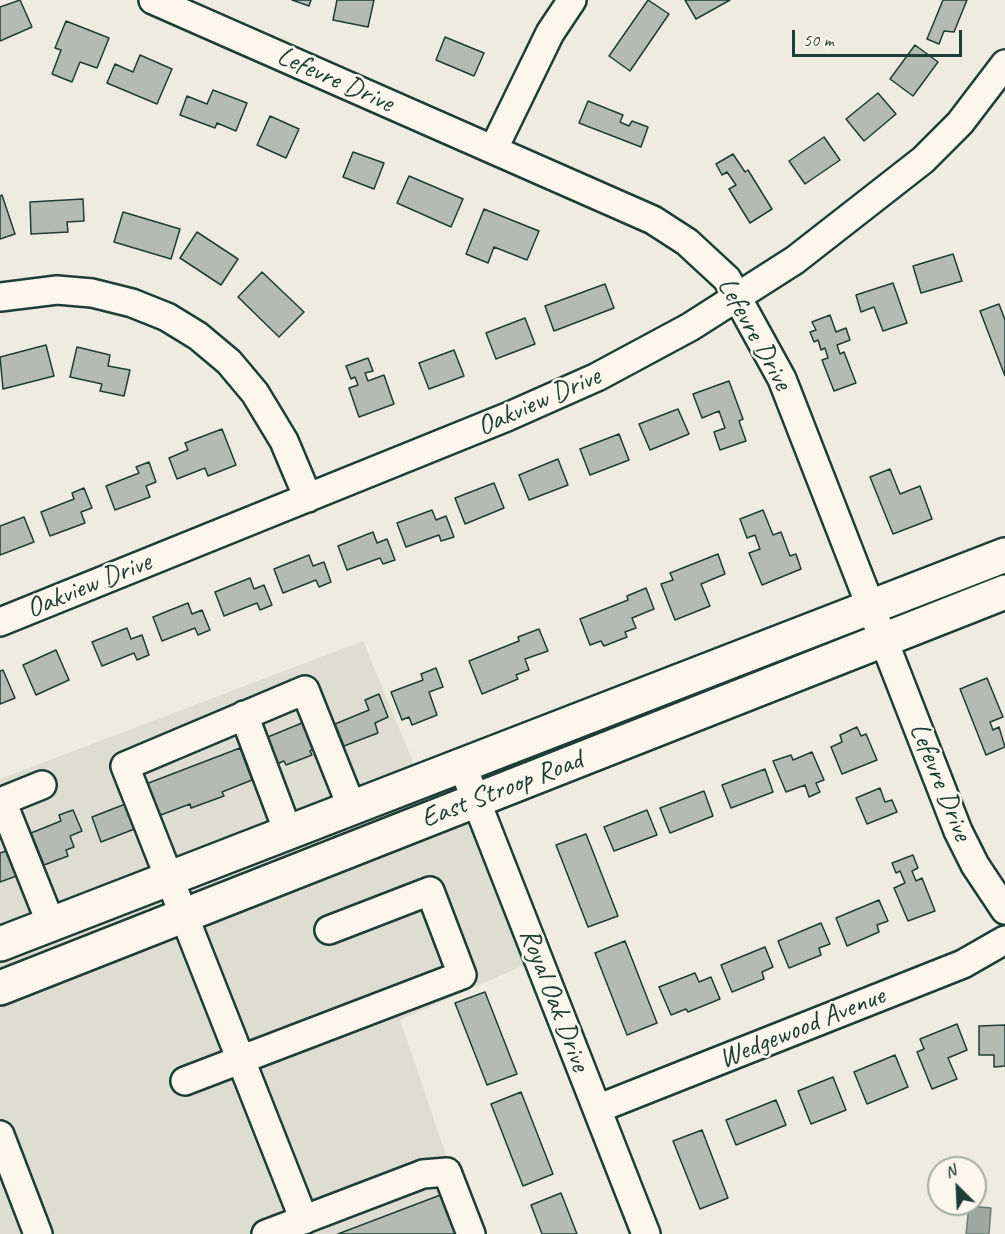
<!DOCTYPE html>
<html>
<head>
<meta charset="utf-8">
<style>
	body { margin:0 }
	#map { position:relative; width:1005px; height:1234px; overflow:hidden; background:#eeece1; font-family:Caveat,sans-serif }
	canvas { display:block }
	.north { position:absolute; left:927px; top:1156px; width:60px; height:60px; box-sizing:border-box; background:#fbf7ec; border:2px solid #a3ada2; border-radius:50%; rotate:336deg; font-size:16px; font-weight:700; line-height:24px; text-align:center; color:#1f3d34 }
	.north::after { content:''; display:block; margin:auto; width:21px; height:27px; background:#1f3d34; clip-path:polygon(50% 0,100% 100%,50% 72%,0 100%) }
	.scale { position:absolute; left:792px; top:30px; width:170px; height:27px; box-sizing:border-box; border:3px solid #1f3d34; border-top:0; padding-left:8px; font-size:18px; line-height:21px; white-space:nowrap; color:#1f3d34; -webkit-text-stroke:4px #fbf7ec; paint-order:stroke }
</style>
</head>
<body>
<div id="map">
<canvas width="1005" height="1234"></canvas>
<div class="north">N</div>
<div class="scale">50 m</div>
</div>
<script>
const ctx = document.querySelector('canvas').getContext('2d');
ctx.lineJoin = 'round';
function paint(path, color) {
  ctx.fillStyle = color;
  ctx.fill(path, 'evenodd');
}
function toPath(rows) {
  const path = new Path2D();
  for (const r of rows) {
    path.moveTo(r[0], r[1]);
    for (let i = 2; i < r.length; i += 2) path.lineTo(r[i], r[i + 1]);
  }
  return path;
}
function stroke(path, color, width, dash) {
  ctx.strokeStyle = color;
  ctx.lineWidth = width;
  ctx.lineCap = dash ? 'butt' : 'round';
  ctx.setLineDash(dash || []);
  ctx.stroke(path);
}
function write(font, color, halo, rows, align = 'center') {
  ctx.font = font + ' Caveat,sans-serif';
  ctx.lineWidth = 5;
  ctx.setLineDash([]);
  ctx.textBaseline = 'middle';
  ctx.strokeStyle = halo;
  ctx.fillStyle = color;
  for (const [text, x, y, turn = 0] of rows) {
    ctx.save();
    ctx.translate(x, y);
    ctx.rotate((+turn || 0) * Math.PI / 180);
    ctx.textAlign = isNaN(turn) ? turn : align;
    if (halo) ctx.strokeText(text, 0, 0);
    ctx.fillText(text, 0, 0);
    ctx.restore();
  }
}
const built = toPath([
	[363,641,435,815,476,799,538,959,400,1020,473,1234,0,1234,0,779]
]);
const water = toPath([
	[969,1206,991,1208,989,1234,966,1234,969,1206]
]);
const building = toPath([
	[20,0,32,27,0,41,0,7,20,0],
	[292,0,311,0,309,6,292,0],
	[337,0,374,0,368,27,333,20,337,0],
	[648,0,669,14,630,71,609,56,648,0],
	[685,0,730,0,696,19,685,0],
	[943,0,967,0,954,32,944,31,939,44,927,39,943,0],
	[66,21,109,38,97,68,80,62,72,82,52,74,61,50,55,48,66,21],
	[445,37,484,53,474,76,436,60,445,37],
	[915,45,938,62,913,96,890,79,915,45],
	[140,55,172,69,157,104,107,83,115,64,133,72,140,55],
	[213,90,247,103,236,131,217,123,215,128,180,115,187,96,207,104,213,90],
	[878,93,896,114,864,141,846,119,878,93],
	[588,101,623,115,620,122,629,126,632,121,648,127,641,147,579,123,588,101],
	[270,116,299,129,286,158,257,145,270,116],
	[824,137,840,160,805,184,789,161,824,137],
	[353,152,384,163,374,189,343,177,353,152],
	[733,154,745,172,748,170,772,209,750,223,729,189,736,185,727,172,722,175,716,164,733,154],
	[409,176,463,199,451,227,397,203,409,176],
	[2,195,15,234,0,239,0,196,2,195],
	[83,199,84,221,67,222,68,232,31,234,30,202,83,199],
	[484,209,539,231,527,260,494,247,488,263,466,254,484,209],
	[123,212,180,229,171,259,114,242,123,212],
	[197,232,238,259,221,285,180,258,197,232],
	[953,254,962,281,921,293,913,266,953,254],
	[262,272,304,312,279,337,238,297,262,272],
	[893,283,907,323,883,331,874,307,861,312,856,295,893,283],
	[605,284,614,308,554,331,545,306,605,284],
	[999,304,1005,320,1005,376,980,311,999,304],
	[830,315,836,332,846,328,850,340,837,345,840,354,844,352,856,383,834,391,822,360,828,358,825,348,821,350,818,340,814,342,810,332,816,330,812,322,830,315],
	[525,318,535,344,496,359,486,333,525,318],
	[46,345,54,376,3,389,0,357,46,345],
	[77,347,110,355,108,366,130,370,124,396,100,391,102,384,70,377,77,347],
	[454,350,464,376,429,389,419,363,454,350],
	[368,358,373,371,365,373,368,381,384,375,394,404,359,417,349,388,358,385,355,377,351,379,346,366,368,358],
	[729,381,743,419,739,421,746,441,720,450,714,432,725,428,719,411,702,418,693,394,729,381],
	[678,409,689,434,650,450,639,424,678,409],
	[222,429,236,465,208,476,205,468,177,479,169,458,188,450,185,443,222,429],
	[619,434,629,460,590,475,580,449,619,434],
	[558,459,568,485,529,500,519,475,558,459],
	[149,462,156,482,146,486,150,497,115,510,106,486,139,473,136,467,149,462],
	[890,469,900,494,920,486,932,519,893,534,870,477,890,469],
	[494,483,504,508,465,524,455,498,494,483],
	[84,488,92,508,81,512,85,523,50,536,41,512,74,499,72,493,84,488],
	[432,510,436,520,446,516,454,537,441,541,439,535,406,547,397,523,432,510],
	[763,510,773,535,781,532,790,556,796,554,801,569,762,585,749,553,760,549,755,535,747,538,740,519,763,510],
	[24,517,34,542,0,555,0,526,24,517],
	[373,532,377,543,387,539,395,560,383,564,380,558,347,570,338,546,373,532],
	[718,554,725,574,701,584,710,606,675,620,661,584,673,580,670,573,718,554],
	[309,555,313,566,324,562,331,582,319,587,316,580,283,593,274,569,309,555],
	[250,578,254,589,264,585,272,605,260,610,257,603,224,616,215,592,250,578],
	[646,588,654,609,632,618,636,628,625,632,627,637,604,646,601,641,590,645,580,619,628,600,627,596,646,588],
	[188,603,192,614,202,610,210,630,198,635,195,628,162,641,153,617,188,603],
	[127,628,131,639,142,635,149,655,137,660,134,653,102,666,92,642,127,628],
	[539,629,548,651,525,659,529,670,516,675,518,679,482,694,469,661,519,641,518,637,539,629],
	[56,650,69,680,36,695,23,665,56,650],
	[436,668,443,687,429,692,437,715,412,725,409,717,402,720,391,692,423,680,421,674,436,668],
	[3,670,15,698,0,704,0,671,3,670],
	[987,678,1003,717,990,722,993,730,999,727,1005,747,986,755,960,689,987,678],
	[379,694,388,717,375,723,378,733,344,746,335,724,369,710,365,700,379,694],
	[302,723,308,737,313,735,318,747,310,751,312,755,286,765,284,761,274,765,263,739,302,723],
	[857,727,861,736,866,734,877,760,842,774,831,747,842,742,840,735,857,727],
	[240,748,252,780,222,792,224,796,191,808,190,804,158,816,146,784,240,748],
	[812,752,824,780,816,783,820,792,809,797,805,785,786,792,773,761,791,755,793,760,812,752],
	[765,769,773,792,731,808,722,785,765,769],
	[880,788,885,802,892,800,897,812,867,824,856,798,880,788],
	[704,791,713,816,670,833,660,808,704,791],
	[128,803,137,828,101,842,92,817,128,803],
	[73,810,82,831,70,836,74,847,66,850,68,856,44,865,31,833,61,821,59,815,73,810],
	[647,810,657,835,614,851,604,827,647,810],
	[586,834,618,916,588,927,556,845,586,834],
	[9,850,19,875,0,882,0,853,9,850],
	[913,855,918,868,912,871,916,881,922,878,935,911,908,921,894,888,905,883,900,871,896,873,892,863,913,855],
	[879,900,888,921,877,925,879,932,847,946,836,918,879,900],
	[821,923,830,944,819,948,821,955,789,968,778,941,821,923],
	[625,941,657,1023,627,1035,595,953,625,941],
	[765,947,773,967,762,972,764,979,732,992,721,965,765,947],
	[695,973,699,982,711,977,720,999,688,1012,686,1009,671,1015,659,987,695,973],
	[485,992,517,1074,487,1085,455,1003,485,992],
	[957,1024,967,1050,948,1058,957,1079,932,1089,917,1052,924,1049,920,1039,957,1024],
	[1005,1025,1005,1066,994,1067,994,1055,979,1055,979,1026,1005,1025],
	[895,1055,908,1087,867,1104,854,1072,895,1055],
	[833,1077,846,1110,811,1124,798,1091,833,1077],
	[521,1092,553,1174,523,1186,491,1104,521,1092],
	[776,1100,786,1125,736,1145,726,1120,776,1100],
	[702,1130,728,1198,700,1209,673,1141,702,1130],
	[561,1193,577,1234,542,1234,531,1205,561,1193],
	[443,1194,458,1234,338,1234,443,1194]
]);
const minor = toPath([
	[153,0,653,220,687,242,727,279,782,379,958,831,975,865,1005,910],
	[494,148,550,33,572,0],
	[0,297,57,290,92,293,132,303,167,317,198,336,229,362,255,393,284,441,308,498],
	[0,622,507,417,597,377,690,327,795,260,923,160,960,123,1005,64],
	[244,715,288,832],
	[463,767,646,1234],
	[2,801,51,924],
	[0,802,42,785],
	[185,1081,462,975,430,891,329,930],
	[597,1109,963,964,1005,940],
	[0,1135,38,1234],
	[304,1220,125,766,305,690,352,808],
	[266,1234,423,1174,447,1172,471,1234]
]);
const major = toPath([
	[0,944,1005,555],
	[0,988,1005,592]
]);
const streetNames = [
	["Lefevre Drive",335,80,24],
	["Lefevre Drive",754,334,61],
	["Oakview Drive",539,402,-24],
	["Oakview Drive",89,586,-22],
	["Lefevre Drive",940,782,68],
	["East Stroop Road",502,790,-21],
	["Royal Oak Drive",554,1000,69],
	["Wedgewood Avenue",802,1028,-22]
];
paint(built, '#ddddd2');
paint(water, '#9fa89f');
stroke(water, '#6c7d74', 1.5);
paint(building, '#b4bbb0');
stroke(building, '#1f3d34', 1.5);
stroke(minor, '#1f3d34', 32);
stroke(major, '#1f3d34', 38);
stroke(minor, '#fbf7ec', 27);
stroke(major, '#fbf7ec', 33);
write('28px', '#1f3d34', '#fbf7ec', streetNames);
</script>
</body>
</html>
